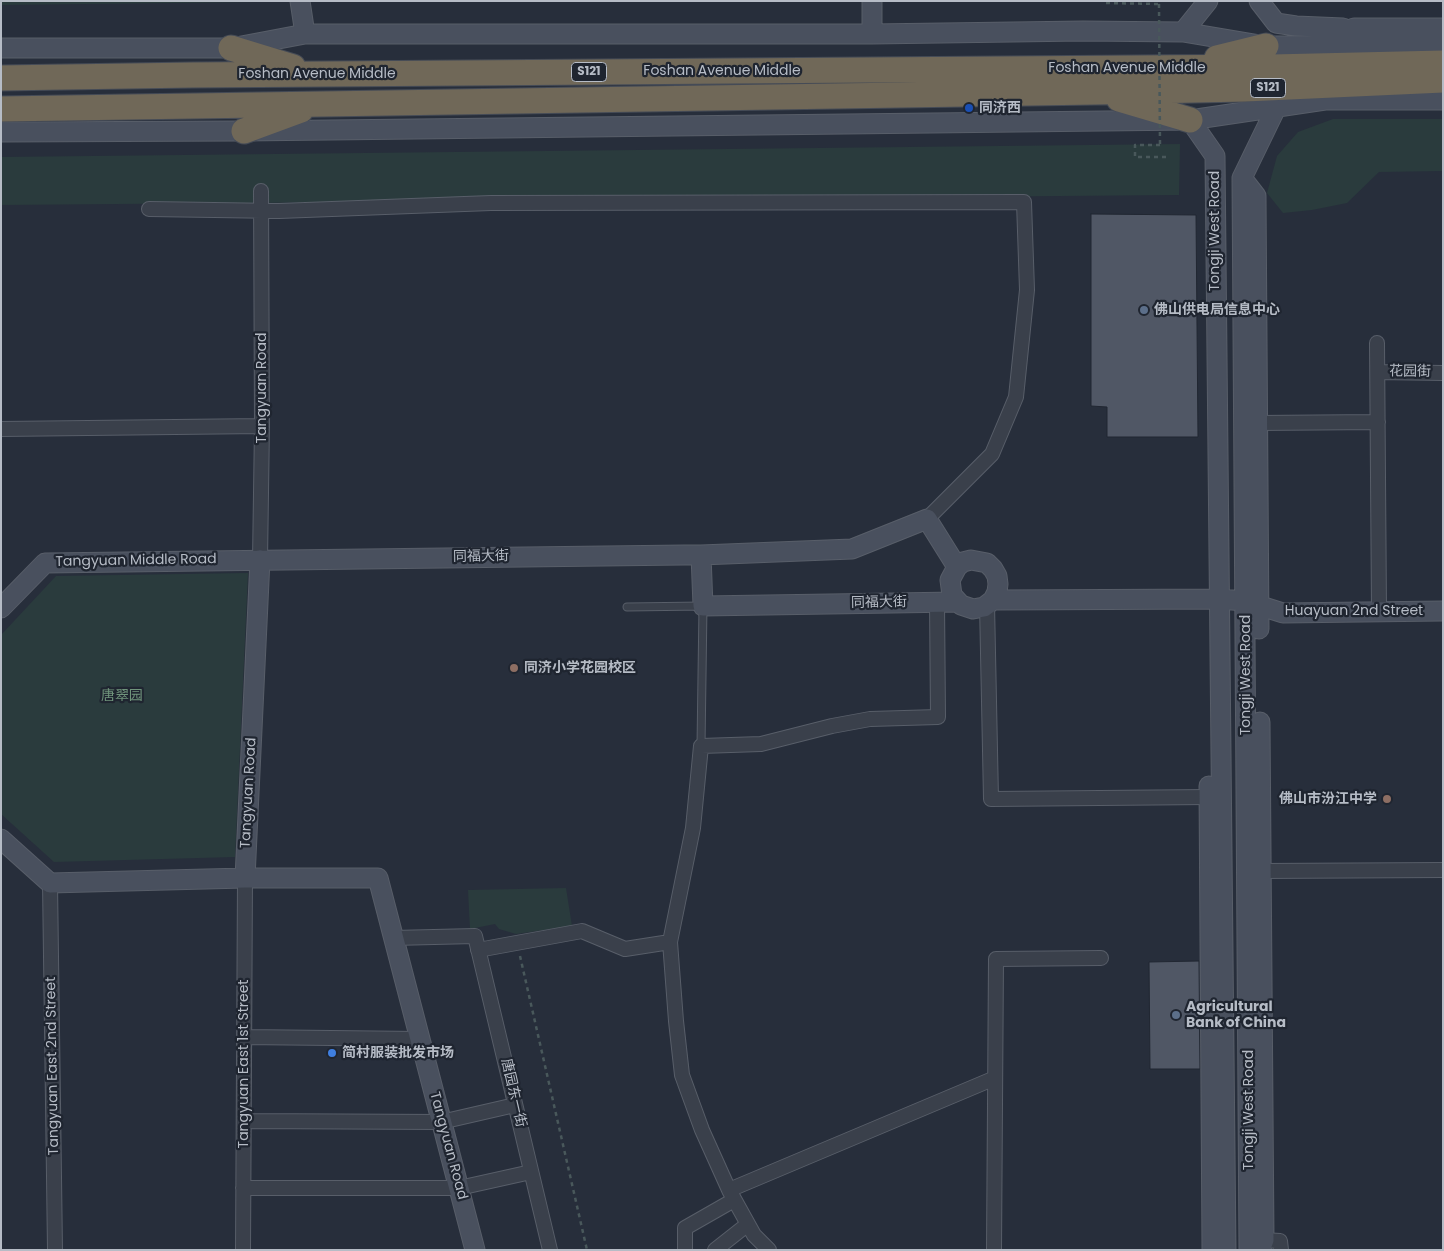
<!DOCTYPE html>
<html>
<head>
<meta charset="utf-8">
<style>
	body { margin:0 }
	#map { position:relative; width:1444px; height:1251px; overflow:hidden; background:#272e3b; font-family:Poppins,sans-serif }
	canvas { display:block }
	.frame { position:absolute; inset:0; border:2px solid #b6bcc6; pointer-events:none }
</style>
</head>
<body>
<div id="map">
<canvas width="1444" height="1251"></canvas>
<div class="frame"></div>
</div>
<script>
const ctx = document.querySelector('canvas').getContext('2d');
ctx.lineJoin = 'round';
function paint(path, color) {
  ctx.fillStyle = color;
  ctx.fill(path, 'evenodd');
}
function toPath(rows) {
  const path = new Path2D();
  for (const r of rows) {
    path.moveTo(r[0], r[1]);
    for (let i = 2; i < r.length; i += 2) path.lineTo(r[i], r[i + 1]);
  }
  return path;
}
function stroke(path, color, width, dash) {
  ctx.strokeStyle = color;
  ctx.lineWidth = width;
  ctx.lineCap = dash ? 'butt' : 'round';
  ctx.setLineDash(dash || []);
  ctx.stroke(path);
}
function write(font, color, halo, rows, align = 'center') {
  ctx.font = font + ' Poppins,"Noto Sans SC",sans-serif';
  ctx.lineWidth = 4.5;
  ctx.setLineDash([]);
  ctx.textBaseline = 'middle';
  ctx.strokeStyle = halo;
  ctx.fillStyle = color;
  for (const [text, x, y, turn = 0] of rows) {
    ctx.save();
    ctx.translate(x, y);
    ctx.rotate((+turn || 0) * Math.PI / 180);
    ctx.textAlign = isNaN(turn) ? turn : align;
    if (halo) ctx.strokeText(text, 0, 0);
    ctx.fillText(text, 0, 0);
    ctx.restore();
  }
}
const green = toPath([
	[1,1,343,1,1,5],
	[1333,119,1443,119,1443,171,1379,172,1347,203,1312,210,1283,213,1267,193,1277,156,1298,132],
	[1180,144,1179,195,1,205,1,157],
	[248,573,235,857,54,862,1,814,1,635,56,576],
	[566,888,572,926,516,934,499,929,495,924,470,929,468,890]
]);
const building = toPath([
	[1091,214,1196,215,1198,437,1107,437,1107,407,1091,406,1091,214],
	[1199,961,1200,1069,1150,1069,1149,962,1199,961]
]);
const path = toPath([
	[1106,3,1159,4],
	[1160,145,1135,145,1135,157,1168,157],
	[520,956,587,1250]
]);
const lane = toPath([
	[627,607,703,606,701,746]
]);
const street = toPath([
	[149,209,279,211,491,203,1024,202,1027,290,1016,397,992,454,927,519],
	[1377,343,1379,611],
	[1378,372,1443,373],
	[1257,423,1378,422],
	[1,429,262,426],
	[260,560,262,426,261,191],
	[987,604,991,799,1209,797],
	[1261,871,1443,870],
	[50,883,55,1250],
	[393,938,475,936,550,1250],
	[478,950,582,931,625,949,670,942],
	[244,1037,419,1039],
	[244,1121,441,1122,515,1105],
	[243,1188,459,1188,531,1172],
	[729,1190,995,1078],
	[1264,1240,1280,1241,1281,1250],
	[243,1250,245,878],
	[685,1250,685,1228,734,1200],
	[715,1250,748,1224],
	[769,1250,754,1235,729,1190,702,1130,682,1075,676,1021,670,942,693,828,701,746,761,744,832,726,870,719,938,717,937,602],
	[994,1250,996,959,1101,958]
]);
const secondary = toPath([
	[300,1,305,34],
	[872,1,872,34],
	[1259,1,1276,23,1296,26,1343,28],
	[1183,32,1208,1],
	[1319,41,1354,28,1443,28],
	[1,48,231,48,305,34,872,34,1083,31,1183,32,1266,46,1443,45],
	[1190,120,1215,156,1226,1250],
	[1,132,244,131,1190,120,1325,100,1443,100],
	[1242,178,1256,196,1259,629],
	[701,555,852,549,927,519,957,567],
	[993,600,997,592,998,584,997,576,993,569,987,563,971,560,963,562,957,567,950,580,952,595,961,605,973,609,984,607,993,600,1219,599,1245,601,1283,613,1443,611],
	[1,608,45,563,684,555,701,555,703,606,956,602],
	[1260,722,1264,1240,1260,1250],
	[1209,786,1212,1250],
	[1,839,50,883,245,878,378,878,475,1250],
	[245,878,260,560],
	[1249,1250,1242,178,1276,108]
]);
const highway = toPath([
	[231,48,293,67],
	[1217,58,1266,46],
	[1,78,193,75,1272,67,1443,63],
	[1119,99,1190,120],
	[1,109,1095,92,1245,89,1443,80],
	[244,131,301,110]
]);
const pathBridge = toPath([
	[1159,4,1160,145]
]);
const markers = [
	[969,108,5,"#1a4fb4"],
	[1144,310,5,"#5c6f8a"],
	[514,668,5,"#8d6e63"],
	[1387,799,5,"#8d6e63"],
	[1176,1015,5,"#5c6f8a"],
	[332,1053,5,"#3f7fe0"]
];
const shields = [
	[589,72,35],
	[1268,88,35]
];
const shieldNames = [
	["S121",589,72],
	["S121",1268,88]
];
const streetNames = [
	["Foshan Avenue Middle",1127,68],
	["Foshan Avenue Middle",722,71],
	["Foshan Avenue Middle",317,74],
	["Tongji West Road",1215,231,-90],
	["花园街",1410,372,1],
	["Tangyuan Road",262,388,-90],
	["同福大街",481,557,-1],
	["Tangyuan Middle Road",136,561,-1],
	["同福大街",879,603,-1],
	["Huayuan 2nd Street",1354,611],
	["Tongji West Road",1246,675,-90],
	["Tangyuan Road",249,793,-87],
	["Tangyuan East 1st Street",244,1064,-90],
	["Tangyuan East 2nd Street",53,1066,-91],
	["唐园东一街",513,1093,77],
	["Tongji West Road",1249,1110,-90],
	["Tangyuan Road",448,1146,75]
];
const poiNames = [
	["同济西",979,108],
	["佛山供电局信息中心",1154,310],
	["同济小学花园校区",524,668],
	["佛山市汾江中学",1377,799,"right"],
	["Agricultural",1186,1007],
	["Bank of China",1186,1023],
	["简村服装批发市场",342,1053]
];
const parkNames = [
	["唐翠园",122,696]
];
paint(green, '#2a3b3d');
paint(building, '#505765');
stroke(building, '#212732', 1);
stroke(lane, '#585e69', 9);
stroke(street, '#585e69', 16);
stroke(secondary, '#585e69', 21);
stroke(highway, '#454b56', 27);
stroke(path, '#49585b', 2.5, [4, 4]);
stroke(lane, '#3a404b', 7);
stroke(street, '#3a404b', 14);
stroke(secondary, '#49505e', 19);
stroke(highway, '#706858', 25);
stroke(pathBridge, '#49585b', 2.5, [4, 4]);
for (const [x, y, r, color] of markers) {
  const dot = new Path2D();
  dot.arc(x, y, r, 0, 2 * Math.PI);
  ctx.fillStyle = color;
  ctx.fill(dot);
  stroke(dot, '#1f2530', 2);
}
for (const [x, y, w] of shields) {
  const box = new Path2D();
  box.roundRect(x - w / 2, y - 9.5, w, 19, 4);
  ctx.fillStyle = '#1f2530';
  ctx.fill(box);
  stroke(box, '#b6bcc6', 1);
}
write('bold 12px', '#b6bcc6', null, shieldNames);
write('14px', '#b6bcc6', '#1f2530', streetNames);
write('bold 14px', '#b6bcc6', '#1f2530', poiNames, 'left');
write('14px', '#70947b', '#1f2530', parkNames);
</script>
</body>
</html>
